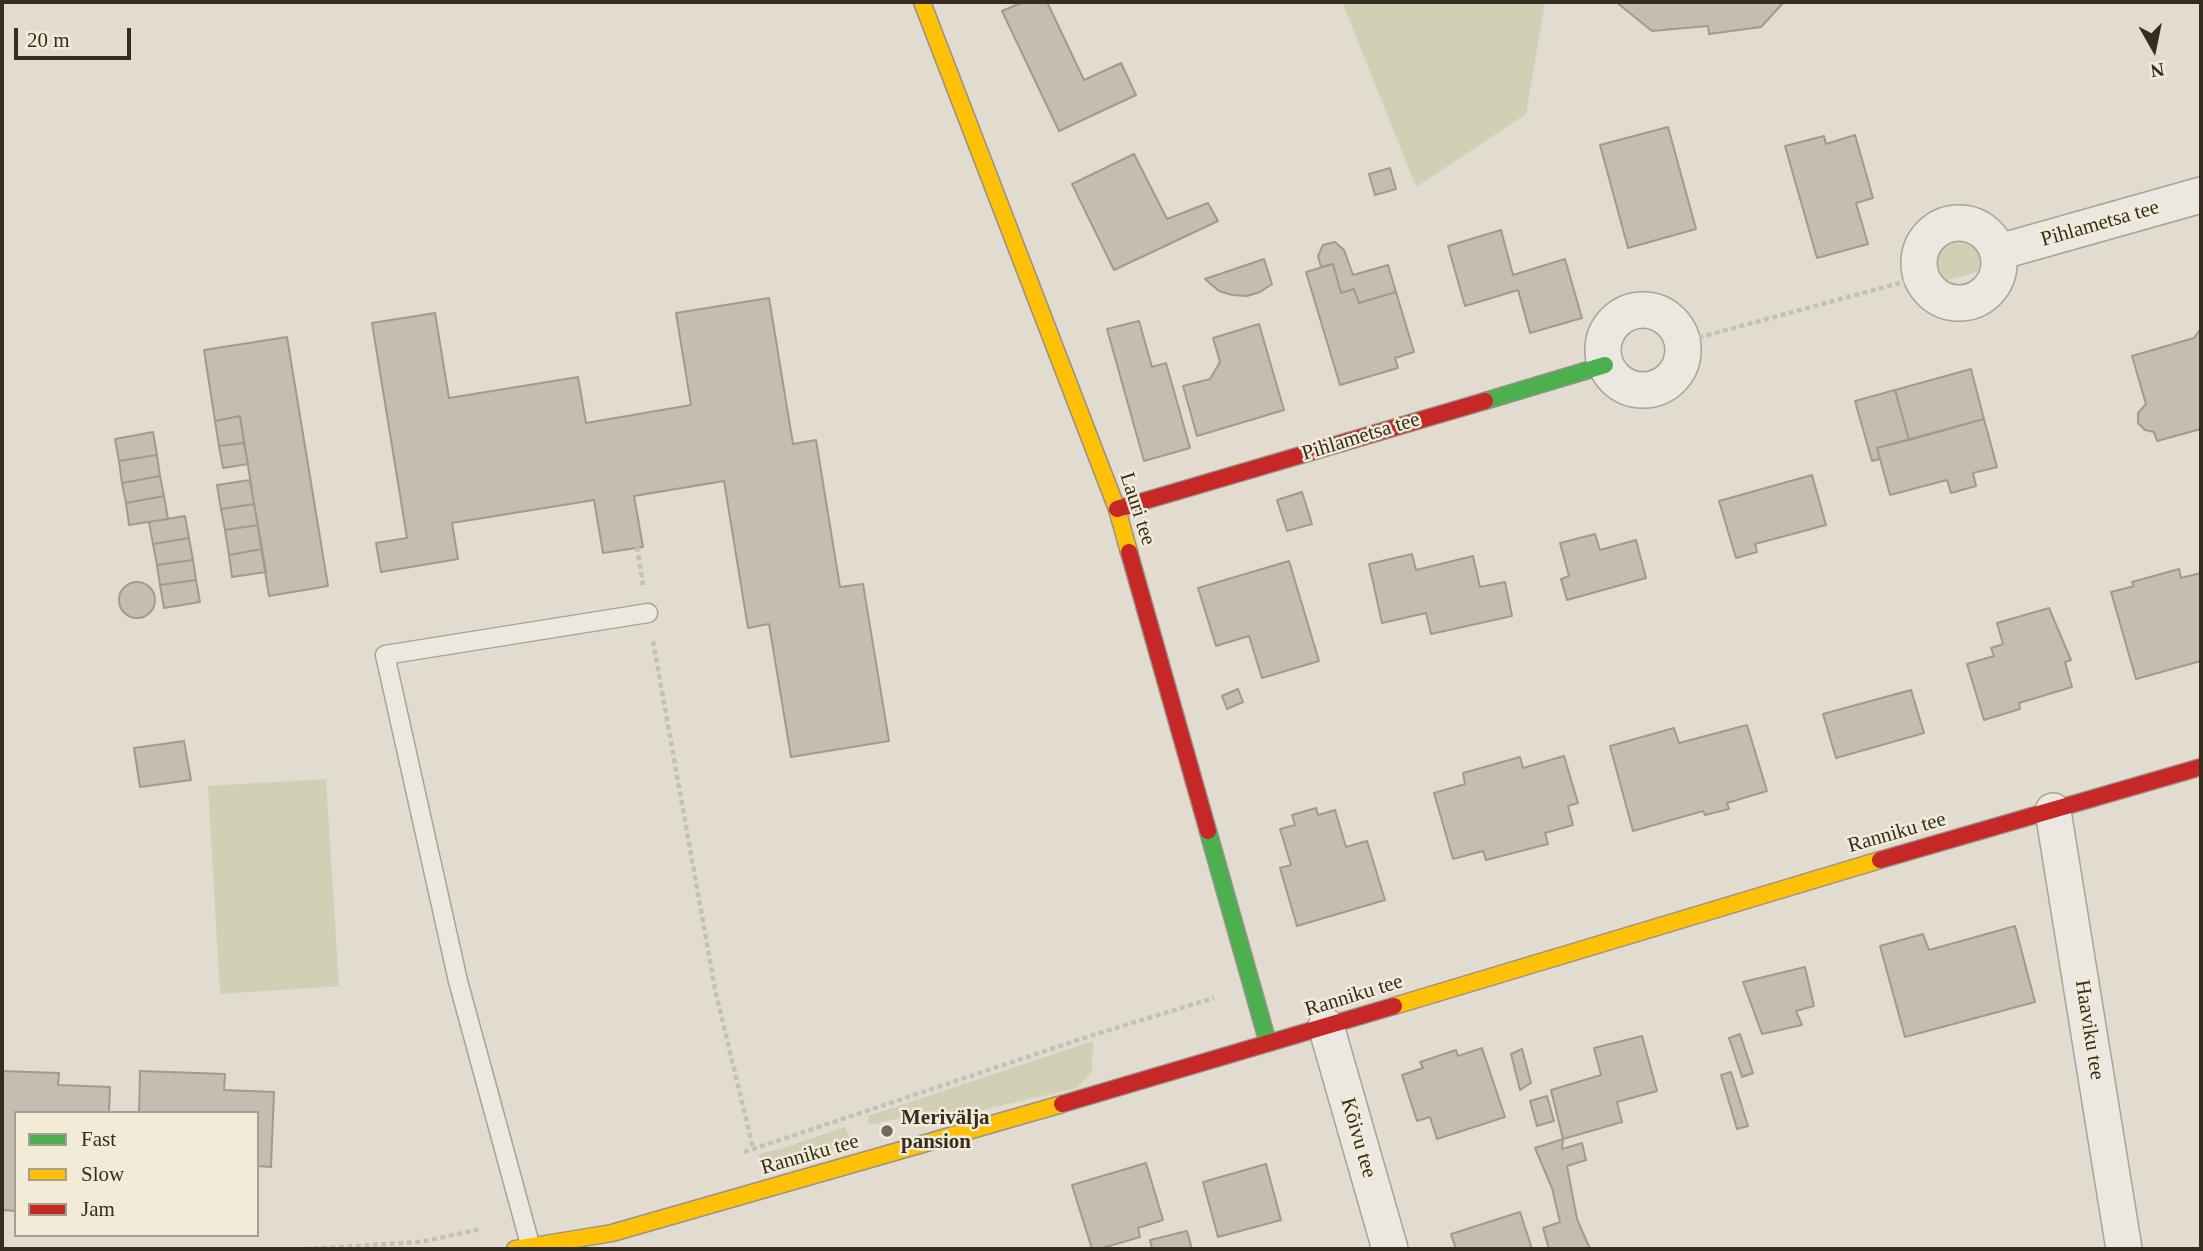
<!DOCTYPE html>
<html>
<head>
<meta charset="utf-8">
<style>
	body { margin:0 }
	#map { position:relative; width:2203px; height:1251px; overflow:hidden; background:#e2dcd0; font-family:"Times New Roman",serif }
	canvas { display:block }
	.frame { position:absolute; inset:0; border:4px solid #362c21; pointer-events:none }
	.legend { position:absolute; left:14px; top:1111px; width:245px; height:126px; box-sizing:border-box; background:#f2ebd7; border:2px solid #a79f8e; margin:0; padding:9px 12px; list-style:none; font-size:21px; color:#362c21 }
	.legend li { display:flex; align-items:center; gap:14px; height:35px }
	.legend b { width:35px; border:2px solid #a79f8e }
	.north { position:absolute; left:2119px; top:14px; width:70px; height:70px; -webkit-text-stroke:5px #f2ebd7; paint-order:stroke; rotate:171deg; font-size:19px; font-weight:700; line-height:28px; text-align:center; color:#362c21 }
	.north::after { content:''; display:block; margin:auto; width:24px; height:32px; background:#362c21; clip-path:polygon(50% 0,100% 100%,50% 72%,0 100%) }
	.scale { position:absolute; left:14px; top:28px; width:117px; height:32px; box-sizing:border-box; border:4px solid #362c21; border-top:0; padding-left:9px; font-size:21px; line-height:24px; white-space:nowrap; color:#362c21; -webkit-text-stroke:5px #f2ebd7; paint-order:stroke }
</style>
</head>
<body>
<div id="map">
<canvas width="2203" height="1251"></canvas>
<div class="frame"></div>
<ul class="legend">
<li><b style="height:9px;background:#4caf50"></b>Fast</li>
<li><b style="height:9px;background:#ffc107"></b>Slow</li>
<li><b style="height:9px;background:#c62828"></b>Jam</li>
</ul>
<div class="north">N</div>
<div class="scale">20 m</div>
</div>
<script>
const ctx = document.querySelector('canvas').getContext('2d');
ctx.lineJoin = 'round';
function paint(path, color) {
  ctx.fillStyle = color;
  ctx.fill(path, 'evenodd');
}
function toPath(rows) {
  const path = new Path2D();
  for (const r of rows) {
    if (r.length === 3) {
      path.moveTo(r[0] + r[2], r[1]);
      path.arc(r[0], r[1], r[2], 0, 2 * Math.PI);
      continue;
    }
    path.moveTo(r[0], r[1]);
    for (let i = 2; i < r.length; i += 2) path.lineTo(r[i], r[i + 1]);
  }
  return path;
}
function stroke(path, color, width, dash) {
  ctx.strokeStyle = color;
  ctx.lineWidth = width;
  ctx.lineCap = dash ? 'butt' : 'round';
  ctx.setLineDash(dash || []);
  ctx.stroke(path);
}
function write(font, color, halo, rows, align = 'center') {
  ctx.font = font + ' "Times New Roman",serif';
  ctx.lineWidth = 5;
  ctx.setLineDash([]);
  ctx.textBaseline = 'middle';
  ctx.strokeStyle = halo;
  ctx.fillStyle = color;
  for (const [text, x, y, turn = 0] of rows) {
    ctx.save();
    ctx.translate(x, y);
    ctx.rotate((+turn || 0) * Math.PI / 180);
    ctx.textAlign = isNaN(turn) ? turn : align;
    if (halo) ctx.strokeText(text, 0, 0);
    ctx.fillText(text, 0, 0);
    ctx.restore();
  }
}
const green = toPath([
	[1342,2,1545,2,1526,114,1416,187],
	[1959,237,1975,244,1981,251,1984,270,1941,282,1933,265,1934,256,1943,242],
	[326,779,339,986,220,994,208,786],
	[1093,1041,1092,1072,1077,1088,926,1123,924,1113,869,1125,868,1116],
	[845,1127,851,1143,766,1171,758,1154,783,1148]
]);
const building = toPath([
	[1023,2,1047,2,1084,80,1121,63,1136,95,1059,131,1002,11,1023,2],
	[1616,2,1784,2,1761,27,1709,34,1708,26,1652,31,1616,2],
	[1668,127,1696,229,1628,248,1600,145,1668,127],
	[1855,135,1873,198,1856,203,1868,244,1817,258,1785,146,1824,136,1826,144,1855,135],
	[1134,154,1167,219,1208,203,1218,221,1114,270,1072,184,1134,154],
	[1390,168,1396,189,1375,195,1369,174,1390,168],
	[1501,230,1513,275,1565,259,1582,318,1530,333,1518,290,1465,306,1448,246,1501,230],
	[1335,242,1344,250,1353,275,1388,265,1396,292,1359,303,1354,289,1341,293,1333,264,1321,267,1318,256,1323,245,1335,242],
	[1264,259,1272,284,1260,292,1247,296,1232,295,1219,291,1205,279,1264,259],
	[1333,264,1341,293,1354,289,1359,303,1396,292,1414,352,1395,358,1398,368,1340,385,1306,272,1333,264],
	[769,298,793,444,816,440,840,587,863,584,889,741,791,757,769,624,748,628,724,481,634,496,643,547,603,553,594,500,452,523,458,559,381,572,376,543,407,538,372,323,435,313,449,398,578,377,586,423,691,405,676,313,769,298],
	[1139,321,1152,367,1166,363,1190,448,1144,461,1107,329,1139,321],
	[1259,324,1284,410,1197,436,1183,386,1210,379,1220,362,1213,338,1259,324],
	[2201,328,2201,429,2157,441,2154,432,2145,430,2138,423,2138,413,2146,404,2132,356,2194,338,2201,328],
	[287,337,328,586,269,596,240,416,215,421,204,350,287,337],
	[1971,369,1984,419,1909,440,1895,390,1971,369],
	[1895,390,1909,440,1877,448,1880,459,1872,461,1855,401,1895,390],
	[240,416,244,443,219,446,215,421,240,416],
	[1984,419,1997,467,1973,473,1976,486,1951,493,1947,480,1890,495,1877,448,1984,419],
	[153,432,157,455,119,461,115,439,153,432],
	[244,443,248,464,223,468,219,446,244,443],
	[157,455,160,476,122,483,119,461,157,455],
	[1812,475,1826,525,1755,544,1757,552,1736,558,1719,501,1812,475],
	[160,476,164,496,126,503,122,483,160,476],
	[250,480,254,504,221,509,217,485,250,480],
	[1302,492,1312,524,1287,531,1277,500,1302,492],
	[164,496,168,519,129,525,126,503,164,496],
	[254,504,258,525,225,530,221,509,254,504],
	[185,516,189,538,153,544,149,522,185,516],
	[258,525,262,549,229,555,225,530,258,525],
	[1595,534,1600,550,1636,540,1646,578,1567,600,1561,579,1569,576,1560,543,1595,534],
	[189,538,193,560,157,565,153,544,189,538],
	[262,549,266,572,232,577,229,555,262,549],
	[1412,554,1416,570,1473,556,1480,587,1505,582,1512,616,1431,634,1426,613,1382,623,1369,564,1412,554],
	[193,560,196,580,160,585,157,565,193,560],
	[1289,561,1319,661,1262,678,1249,636,1216,646,1198,588,1289,561],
	[2179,569,2181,578,2201,573,2201,661,2136,679,2111,592,2134,586,2132,582,2179,569],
	[196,580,200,602,164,608,160,585,196,580],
	[137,600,18],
	[2049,608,2071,660,2065,662,2072,687,2019,703,2020,709,1984,720,1967,664,1994,656,1991,648,2003,644,1997,623,2049,608],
	[1238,689,1243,702,1227,709,1222,696,1238,689],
	[1911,690,1924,733,1836,758,1823,714,1911,690],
	[1747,725,1767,791,1727,803,1729,809,1705,815,1703,811,1633,831,1610,746,1674,728,1679,743,1747,725],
	[184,741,191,780,140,787,134,748,184,741],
	[1564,756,1578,803,1568,806,1573,825,1545,833,1548,844,1486,860,1483,851,1453,859,1434,793,1465,784,1463,773,1520,757,1523,768,1564,756],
	[1316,808,1318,815,1335,810,1346,847,1367,841,1385,900,1297,926,1280,868,1291,865,1280,829,1295,825,1292,815,1316,808],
	[2015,926,2035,1002,1905,1037,1880,946,1923,934,1929,950,2015,926],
	[1805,967,1814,1006,1796,1011,1802,1025,1762,1034,1743,982,1805,967],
	[1740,1034,1753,1073,1742,1077,1729,1038,1740,1034],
	[1642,1036,1657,1091,1617,1102,1622,1122,1563,1139,1551,1090,1601,1075,1594,1048,1642,1036],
	[1482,1048,1505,1117,1437,1139,1430,1117,1417,1121,1402,1075,1423,1068,1420,1062,1456,1050,1458,1056,1482,1048],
	[1522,1049,1531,1083,1520,1090,1511,1054,1522,1049],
	[2,1071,59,1073,58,1085,110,1087,109,1113,16,1113,16,1211,2,1210,2,1071],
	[140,1071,225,1074,224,1090,274,1092,271,1167,257,1166,257,1113,139,1113,140,1071],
	[1731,1072,1748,1126,1737,1129,1721,1075,1731,1072],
	[1547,1096,1554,1121,1537,1126,1530,1101,1547,1096],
	[1563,1139,1562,1149,1582,1143,1586,1160,1567,1166,1577,1219,1590,1249,1549,1249,1543,1228,1560,1222,1552,1188,1535,1148,1563,1139],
	[1146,1163,1163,1220,1138,1228,1140,1237,1099,1249,1092,1249,1072,1185,1146,1163],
	[1266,1164,1281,1220,1218,1237,1203,1182,1266,1164],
	[1520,1212,1532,1249,1456,1249,1451,1234,1520,1212],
	[1187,1231,1192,1249,1152,1249,1150,1240,1187,1231]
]);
const path = toPath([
	[1682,342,1922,277],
	[637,547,643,585],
	[653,641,715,989,753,1148],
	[744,1152,1093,1035,1214,998],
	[305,1249,420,1242,481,1229]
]);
const lane = toPath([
	[531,1248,458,981,385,655,648,613]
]);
const street = toPath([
	[1959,263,40],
	[1999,252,2201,195],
	[1643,350,40],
	[2053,811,2124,1249],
	[1326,1026,1390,1249]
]);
const fast = toPath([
	[1485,401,1605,365],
	[1208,831,1268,1043]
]);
const slow = toPath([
	[922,2,1117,509,1129,552],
	[1394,1006,1880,860],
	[515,1249,612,1233,1062,1104]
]);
const jam = toPath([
	[1117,509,1485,401],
	[1129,552,1208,831],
	[1880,860,2201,767],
	[1062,1104,1394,1006]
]);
const markers = [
	[887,1131,7,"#726a5e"]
];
const streetNames = [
	["Pihlametsa tee",2100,224,-16],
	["Pihlametsa tee",1361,437,-17],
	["Lauri tee",1137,509,72],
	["Ranniku tee",1897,833,-16],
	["Ranniku tee",1354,996,-17],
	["Haaviku tee",2089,1030,81],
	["Kõivu tee",1358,1138,74],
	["Ranniku tee",810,1155,-16]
];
const poiNames = [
	["Merivälja",901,1119],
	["pansion",901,1143]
];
paint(green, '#d0d0b4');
paint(building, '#c6bcb1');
stroke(building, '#a2998f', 2);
stroke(lane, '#a8a298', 21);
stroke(street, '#a8a298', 38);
stroke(fast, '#989288', 19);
stroke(slow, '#989288', 19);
stroke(jam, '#989288', 19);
stroke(path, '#c4bfb7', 4.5, [5, 3.5]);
stroke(lane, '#ebe8e1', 18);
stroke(street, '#ebe8e1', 35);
stroke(fast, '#4caf50', 16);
stroke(slow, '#ffc107', 16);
stroke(jam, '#c62828', 16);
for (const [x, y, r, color] of markers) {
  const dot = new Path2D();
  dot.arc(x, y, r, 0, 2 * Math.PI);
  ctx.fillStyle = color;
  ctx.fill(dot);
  stroke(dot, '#f2ebd7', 2.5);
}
write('21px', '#362c21', '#f2ebd7', streetNames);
write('bold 21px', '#362c21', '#f2ebd7', poiNames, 'left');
</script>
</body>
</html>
